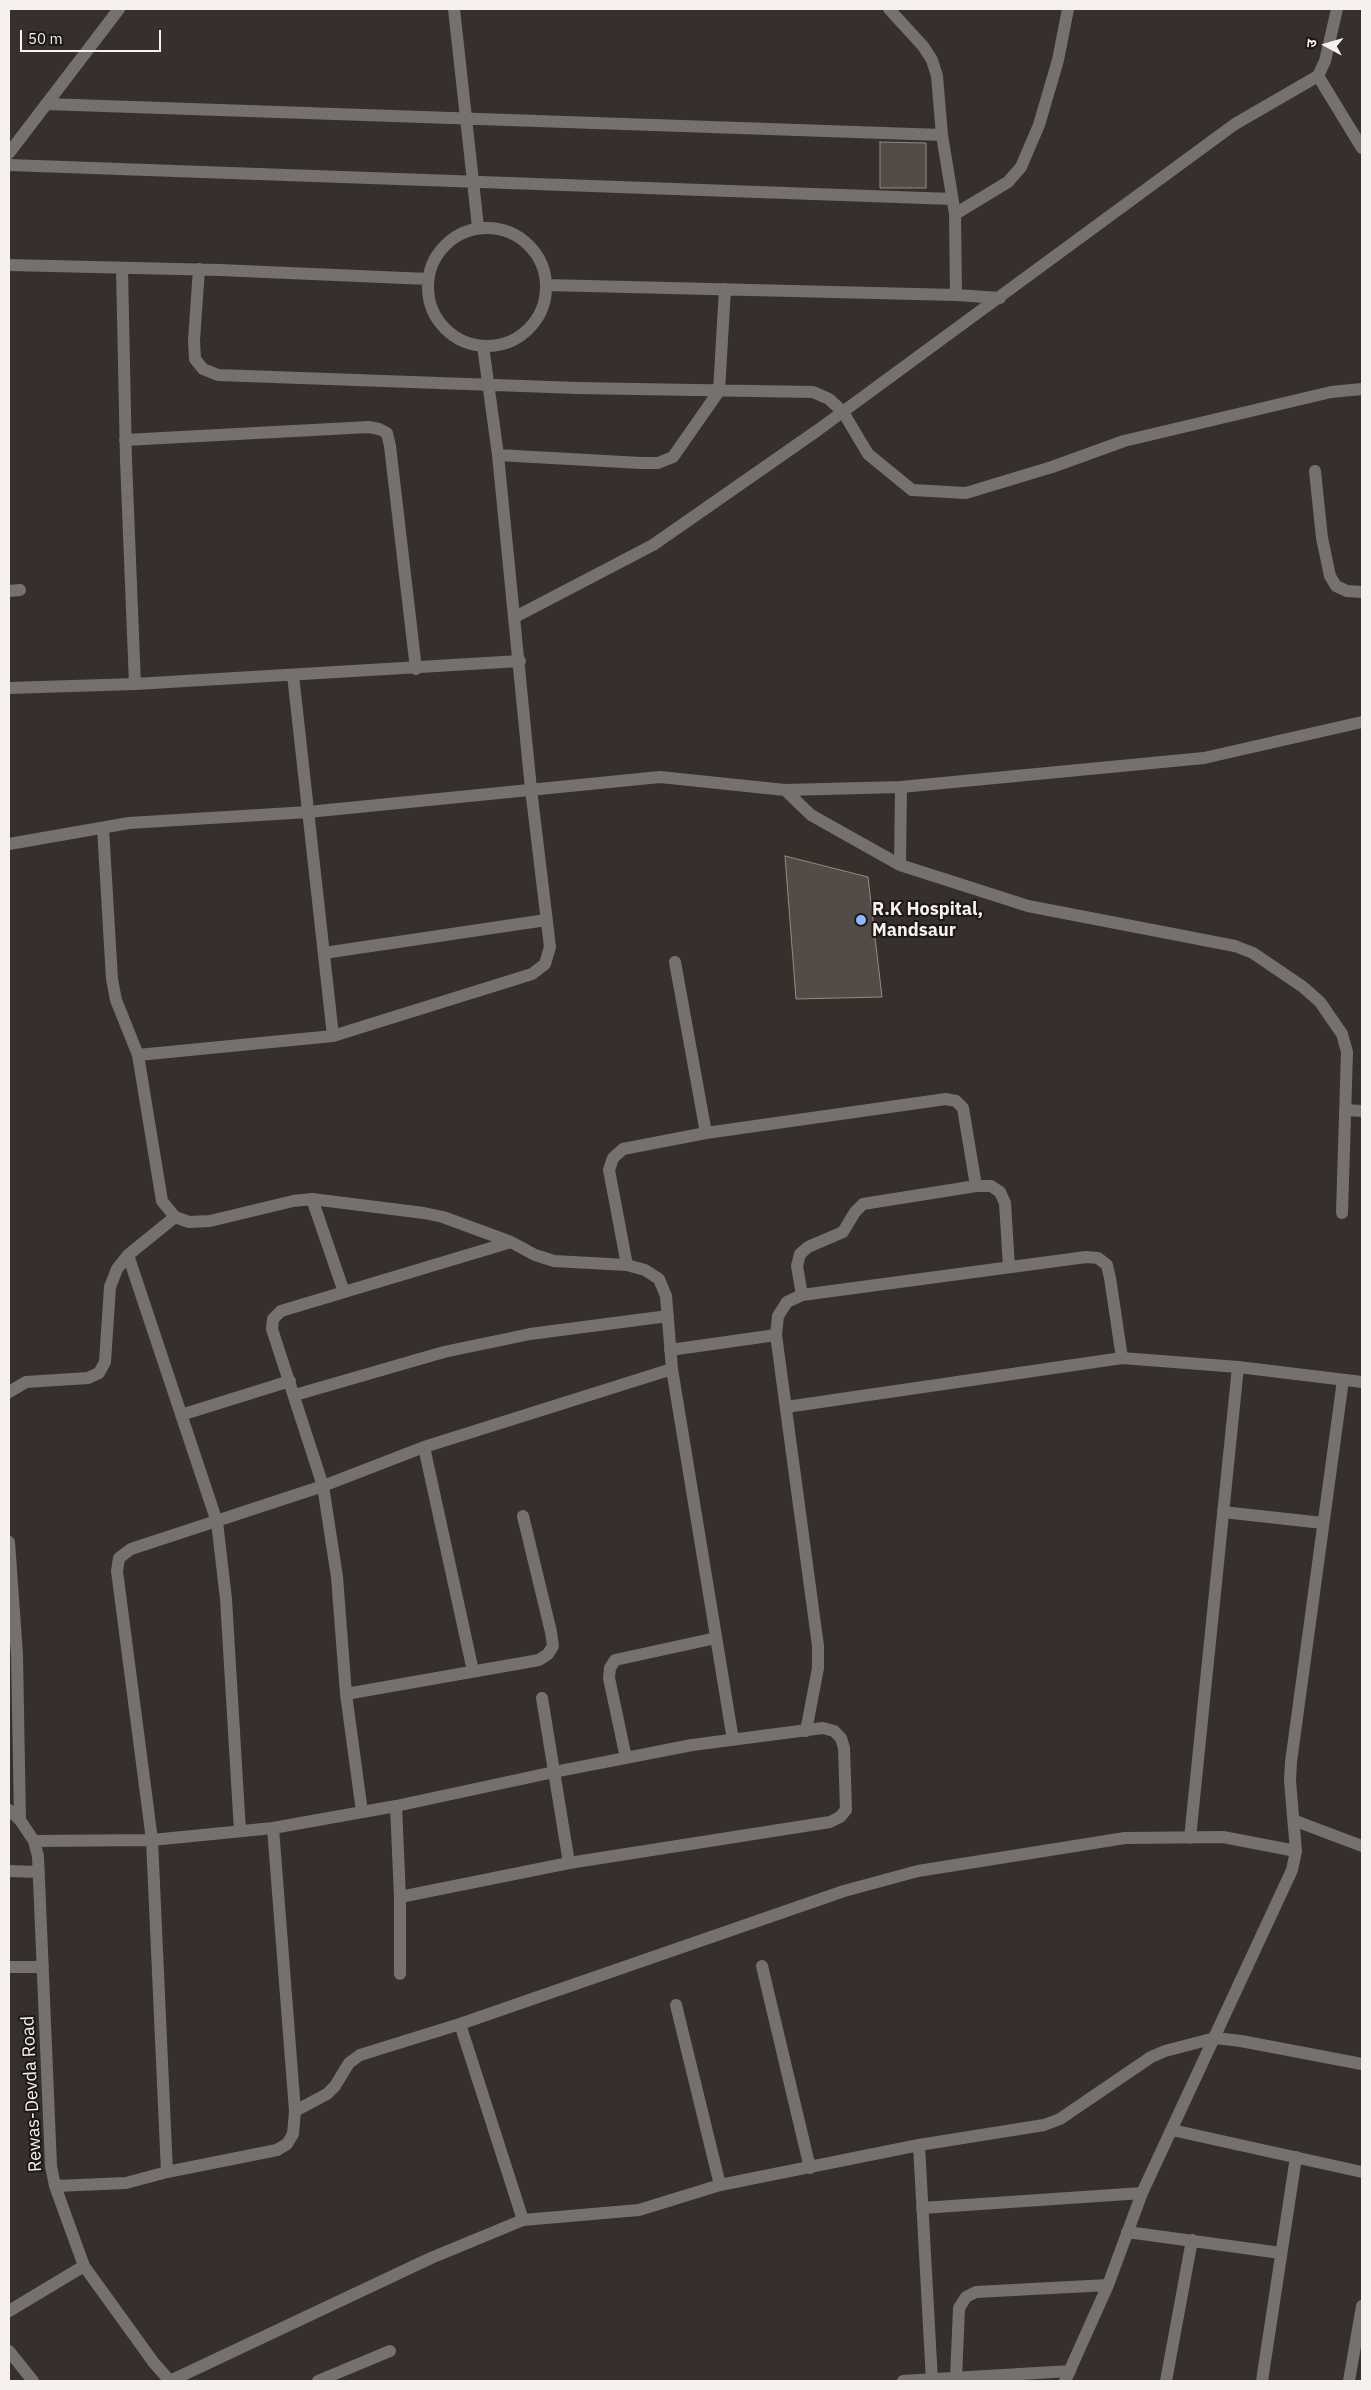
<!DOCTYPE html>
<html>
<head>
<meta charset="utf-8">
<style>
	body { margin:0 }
	#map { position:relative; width:1371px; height:2390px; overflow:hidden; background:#372f2b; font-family:"IBM Plex Sans","Noto Sans Devanagari",sans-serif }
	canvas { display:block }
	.frame { position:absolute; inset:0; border:10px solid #f6f1ee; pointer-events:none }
	.north { position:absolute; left:1301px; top:20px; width:50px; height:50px; -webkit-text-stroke:4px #1c1816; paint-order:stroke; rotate:276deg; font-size:14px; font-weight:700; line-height:20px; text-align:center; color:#f6f1ee }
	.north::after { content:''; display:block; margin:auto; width:18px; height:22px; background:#f6f1ee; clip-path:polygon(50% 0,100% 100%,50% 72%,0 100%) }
	.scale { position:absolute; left:20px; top:30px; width:141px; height:22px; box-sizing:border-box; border:2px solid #f6f1ee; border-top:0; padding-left:6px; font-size:15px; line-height:18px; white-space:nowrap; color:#f6f1ee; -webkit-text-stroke:4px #1c1816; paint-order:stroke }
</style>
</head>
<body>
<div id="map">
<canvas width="1371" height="2390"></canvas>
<div class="frame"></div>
<div class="north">उ</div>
<div class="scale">50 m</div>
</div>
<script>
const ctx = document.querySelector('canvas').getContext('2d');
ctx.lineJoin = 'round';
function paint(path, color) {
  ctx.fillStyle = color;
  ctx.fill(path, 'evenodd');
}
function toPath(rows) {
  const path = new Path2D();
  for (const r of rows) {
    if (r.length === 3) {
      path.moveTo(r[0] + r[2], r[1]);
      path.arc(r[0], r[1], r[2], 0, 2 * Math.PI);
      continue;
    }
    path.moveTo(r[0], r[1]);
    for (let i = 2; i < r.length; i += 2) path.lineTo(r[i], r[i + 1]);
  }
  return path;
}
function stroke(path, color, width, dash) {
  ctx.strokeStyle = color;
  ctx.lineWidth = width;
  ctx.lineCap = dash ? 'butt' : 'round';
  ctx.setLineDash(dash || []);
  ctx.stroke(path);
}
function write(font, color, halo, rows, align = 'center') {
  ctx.font = font + ' "IBM Plex Sans",sans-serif';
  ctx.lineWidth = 4;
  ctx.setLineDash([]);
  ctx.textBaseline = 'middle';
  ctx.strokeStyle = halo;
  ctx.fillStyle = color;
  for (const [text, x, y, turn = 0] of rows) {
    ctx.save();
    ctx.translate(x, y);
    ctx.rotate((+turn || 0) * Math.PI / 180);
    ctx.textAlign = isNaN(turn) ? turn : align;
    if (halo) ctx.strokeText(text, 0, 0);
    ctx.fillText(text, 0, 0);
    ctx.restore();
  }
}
const building = toPath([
	[880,142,926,143,926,188,880,188,880,142],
	[785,856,868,877,882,997,796,999,785,856]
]);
const minor = toPath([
	[454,9,478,227],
	[889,9,923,46,932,60,937,76,942,135,955,214,956,295],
	[1318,76,1362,148],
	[46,104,942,135],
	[9,153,119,9],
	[9,165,952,199],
	[955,214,1008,182,1021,167,1039,125,1058,60,1068,9],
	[487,287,59],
	[9,265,219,270,428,279],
	[122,268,126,460,135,684],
	[199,269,194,340,195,359,203,369,218,375,577,388,813,392,829,399,843,412,868,454,912,490,966,493,1052,467,1124,441,1331,392,1362,389],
	[546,285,956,295,1000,298],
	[125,440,369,427,379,429,387,433,390,446,416,669],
	[498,455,641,463,658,463,673,457,719,391,725,289],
	[1315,471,1322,538,1330,576,1336,586,1347,591,1362,592],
	[9,591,20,590],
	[515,617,653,545,818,430,1235,124,1318,76,1325,61,1337,9],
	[293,675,333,1036],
	[9,688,135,684,520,661],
	[785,790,811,815,900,865,1028,906,1235,946,1253,953,1303,987,1320,1002,1342,1034,1347,1052,1342,1213],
	[103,828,112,979,116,1000,138,1055,162,1201,175,1217,189,1222,210,1221,293,1201,312,1199,424,1213,443,1217,511,1242,535,1255,554,1261,627,1265,645,1270,659,1279,666,1296,672,1369,733,1740],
	[9,844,129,823,308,812,660,777,785,790,901,787,1204,758,1362,722],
	[900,865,901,787],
	[324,953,546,920],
	[675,962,706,1133],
	[138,1055,333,1036,532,974,545,964,550,947,531,789,498,455,483,346],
	[1345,1110,1362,1111],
	[312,1199,344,1292],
	[128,1255,217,1522,226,1599,240,1831],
	[627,1265,609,1170,613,1158,623,1149,706,1133,946,1099,956,1101,963,1108,976,1186],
	[802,1295,797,1266,800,1254,808,1247,843,1232,855,1212,863,1204,976,1186,991,1186,1000,1192,1005,1203,1009,1267],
	[670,1350,776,1335],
	[9,1392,26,1382,88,1378,99,1373,105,1362,110,1287,117,1269,128,1255,175,1217],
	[295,1395,444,1352,530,1334,668,1316],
	[786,1407,1122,1358,1238,1367,1362,1382],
	[181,1415,290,1381],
	[424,1447,473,1671],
	[1223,1512,1323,1523],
	[9,1542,17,1655,20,1820],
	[346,1694,539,1660,548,1654,553,1646,551,1632,523,1516],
	[542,1698,569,1863],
	[806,1731,818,1668,818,1646,776,1335,778,1316,787,1302,802,1295,1086,1257,1098,1258,1107,1265,1110,1278,1122,1358],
	[626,1758,609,1678,610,1668,615,1660,716,1638],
	[396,1806,400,1897,400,1974],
	[9,1810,20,1820,34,1841,38,1856,51,2166,55,2186,84,2266,154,2363,170,2381],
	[362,1812,346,1694,337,1577,323,1486,272,1329,273,1319,281,1311,511,1242],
	[1293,1820,1362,1846],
	[1190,1838,1238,1367],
	[34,1841,152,1840,273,1828,396,1806,554,1772,692,1745,823,1728,834,1731,841,1738,844,1748,846,1810,840,1817,830,1822,569,1863,400,1897],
	[9,1871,39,1872],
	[762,1966,810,2168],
	[9,1967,43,1967],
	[676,2005,720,2185],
	[460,2024,523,2220],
	[295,2111,327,2094,335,2086,349,2063,360,2055,460,2024,844,1891,918,1871,1125,1838,1223,1837,1296,1851],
	[1172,2130,1362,2172],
	[919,2145,932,2381],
	[167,2172,152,1840,117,1571,119,1558,131,1549,323,1486,424,1447,672,1369],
	[55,2186,126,2183,167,2172,277,2150,287,2144,293,2134,295,2111,273,1828],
	[922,2208,1142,2193],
	[1127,2232,1281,2253],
	[9,2311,84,2266],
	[9,2351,33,2381],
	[956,2378,959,2308,966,2297,976,2292,1108,2285],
	[170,2381,431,2258,523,2220,639,2210,720,2185,919,2145,1044,2125,1060,2119,1151,2057,1165,2051,1215,2038,1241,2041,1362,2064],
	[318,2381,390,2351],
	[903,2381,1070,2371],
	[1065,2381,1108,2285,1142,2193,1292,1870,1296,1851,1290,1781,1291,1762,1343,1380],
	[1166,2381,1192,2240],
	[1262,2381,1296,2157],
	[1349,2381,1362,2306]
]);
const markers = [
	[861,920,6,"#92b7fd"]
];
const poiNames = [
	["R.K Hospital,",872,910],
	["Mandsaur",872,931]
];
const streetNames = [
	["Rewas-Devda Road",32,2094,-93]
];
paint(building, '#534b46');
stroke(building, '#938a84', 1);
stroke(minor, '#75716e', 12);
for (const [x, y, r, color] of markers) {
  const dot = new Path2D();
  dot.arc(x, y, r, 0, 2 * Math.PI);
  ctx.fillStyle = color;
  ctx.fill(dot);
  stroke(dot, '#1c1816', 2);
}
write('bold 18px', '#f6f1ee', '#1c1816', poiNames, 'left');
write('18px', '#f6f1ee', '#1c1816', streetNames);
</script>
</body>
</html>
